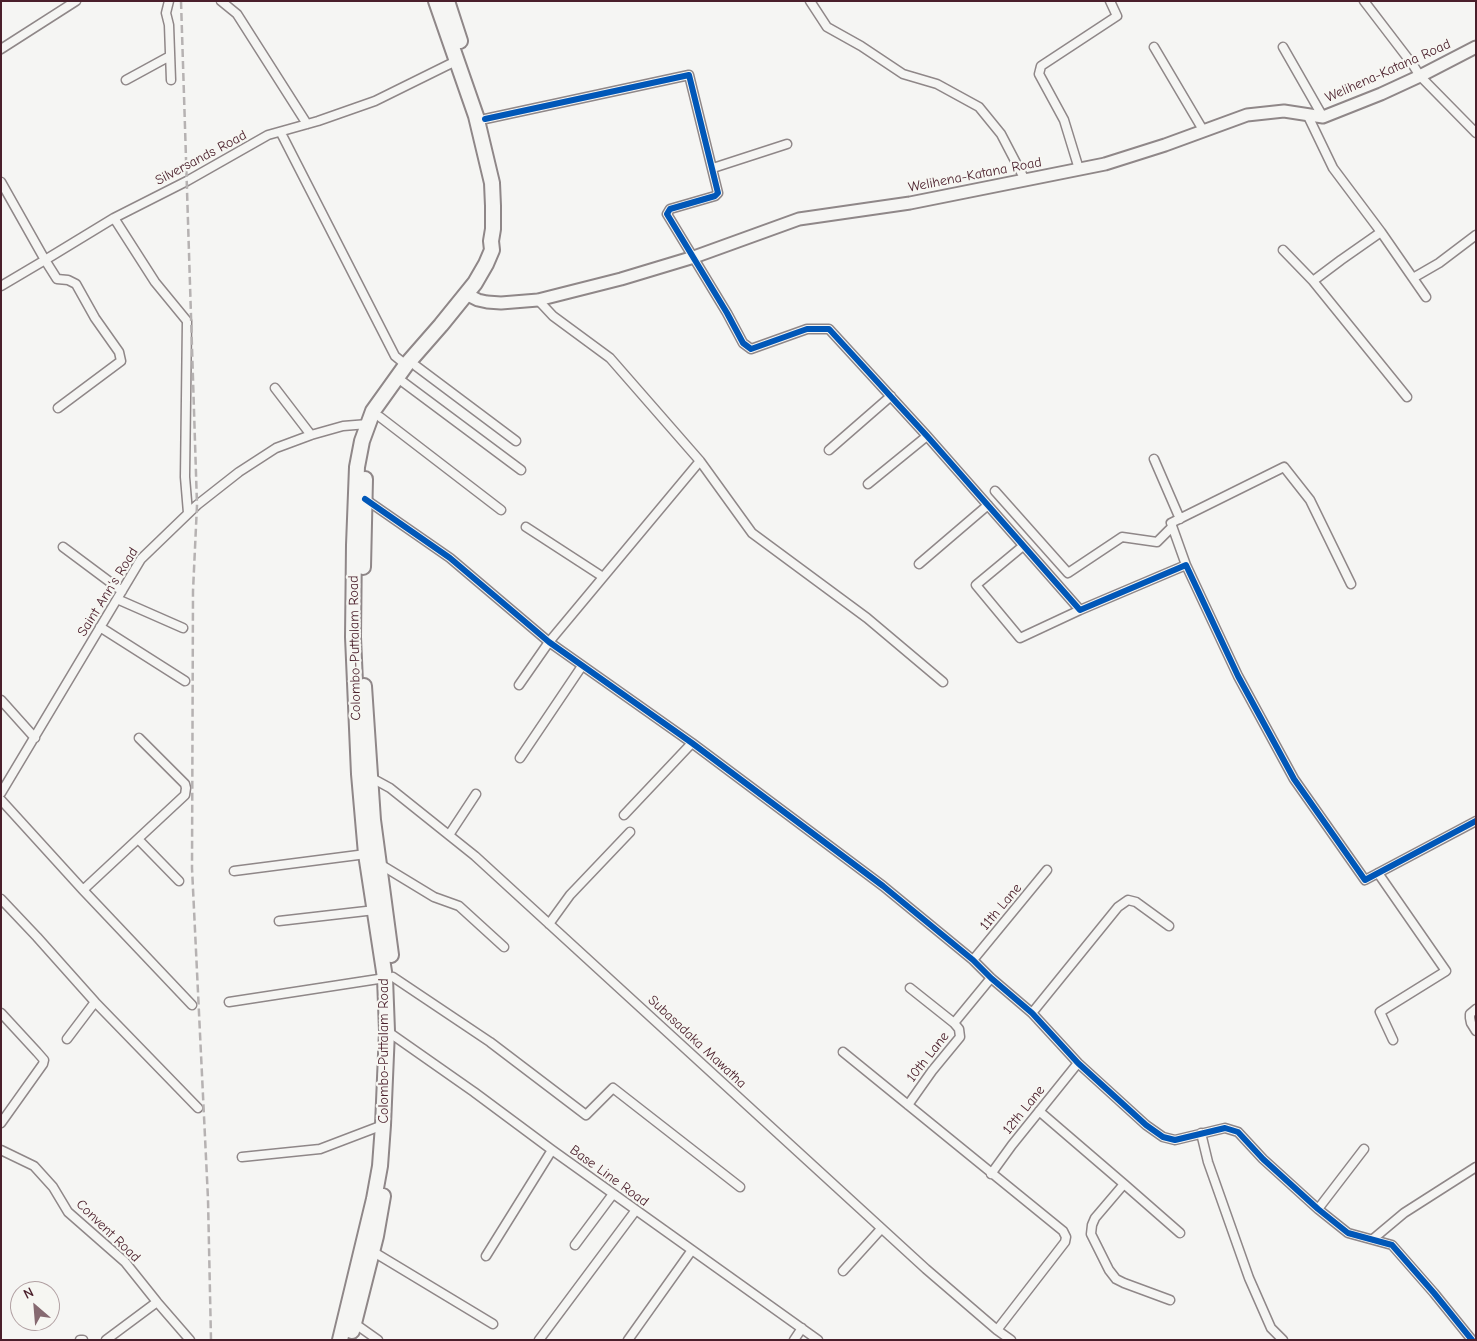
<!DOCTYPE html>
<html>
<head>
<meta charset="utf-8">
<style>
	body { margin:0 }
	#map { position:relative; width:1477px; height:1341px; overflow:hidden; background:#f5f5f3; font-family:"Comic Neue",sans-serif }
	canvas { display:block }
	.frame { position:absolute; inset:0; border:2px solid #4a1f2b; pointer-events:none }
	.north { position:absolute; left:10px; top:1281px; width:50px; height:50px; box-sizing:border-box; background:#f6f6f2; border:1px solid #b1a0a2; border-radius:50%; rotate:333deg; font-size:14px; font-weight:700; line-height:20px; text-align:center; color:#4a1f2b }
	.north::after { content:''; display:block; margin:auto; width:18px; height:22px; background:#866a71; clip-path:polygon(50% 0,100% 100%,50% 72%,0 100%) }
</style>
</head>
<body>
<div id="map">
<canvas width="1477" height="1341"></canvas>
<div class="frame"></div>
<div class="north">N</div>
</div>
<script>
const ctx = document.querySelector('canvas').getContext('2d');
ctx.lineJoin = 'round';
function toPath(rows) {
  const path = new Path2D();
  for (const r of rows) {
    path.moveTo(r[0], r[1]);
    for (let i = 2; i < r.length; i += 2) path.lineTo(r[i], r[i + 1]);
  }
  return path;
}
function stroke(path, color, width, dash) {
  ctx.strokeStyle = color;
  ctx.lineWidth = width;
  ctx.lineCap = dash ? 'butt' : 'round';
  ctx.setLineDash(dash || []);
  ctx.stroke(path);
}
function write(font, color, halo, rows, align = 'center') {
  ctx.font = font + ' "Comic Neue",sans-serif';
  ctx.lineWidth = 4.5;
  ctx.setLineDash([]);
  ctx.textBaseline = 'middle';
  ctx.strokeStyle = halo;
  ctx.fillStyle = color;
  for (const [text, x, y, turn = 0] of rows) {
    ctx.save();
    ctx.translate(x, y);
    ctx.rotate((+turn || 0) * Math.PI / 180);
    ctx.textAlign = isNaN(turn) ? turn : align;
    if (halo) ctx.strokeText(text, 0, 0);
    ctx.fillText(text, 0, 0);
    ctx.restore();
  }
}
const street = toPath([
	[169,1,166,13,169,25,171,80],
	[221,1,237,14,307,124],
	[810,1,827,27,861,46,903,74,937,84,979,107,1001,134,1025,180],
	[1364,1,1413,65,1420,76,1476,133],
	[1154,47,1203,130],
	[1283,47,1323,117],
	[1,49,76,1],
	[126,80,170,56],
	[1307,114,1333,168,1381,232,1426,297],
	[485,119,689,75,718,193,715,196,670,209,667,214,727,313,743,343,751,349,807,329,829,329,927,436,1080,610,1186,565,1238,676,1294,779,1365,880,1476,821],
	[281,133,395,356,406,365],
	[713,168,787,144],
	[1079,169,1064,120,1039,74,1041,66,1117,16,1110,1],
	[1,182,45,260,114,218,187,181,268,135,318,121,375,101,458,60],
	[114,218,155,282,187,321,185,477,188,513],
	[1283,250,1313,281,1407,397],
	[1413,278,1439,263,1476,235],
	[1313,281,1341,260,1381,232],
	[1,286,45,260,57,279,68,280,76,284,95,318,119,352,121,361,58,408],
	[538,300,553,316,610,358,700,461,752,533,867,618,943,682],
	[416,366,516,441],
	[403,382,521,470],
	[275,388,311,435],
	[380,417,501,510],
	[829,450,891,396],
	[1154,459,1180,519],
	[868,484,927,436],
	[995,491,1068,573,1122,537,1157,542,1172,527],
	[365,499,450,558,549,642,692,743,883,886,973,960,991,978,1032,1013,1078,1063,1146,1125,1163,1137,1175,1140,1225,1128,1238,1132,1263,1159,1318,1209,1348,1233,1392,1245,1434,1293,1472,1340],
	[526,527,603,577],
	[1023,546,976,585,1020,638,1080,610],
	[63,547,122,591],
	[919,564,988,505],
	[1186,565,1171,523,1284,467,1310,500,1351,584],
	[117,599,183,628],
	[100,627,185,681],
	[519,685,549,642,700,461],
	[1,700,35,738],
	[520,758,582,666],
	[368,776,390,788,475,856,926,1269,997,1330,1011,1340],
	[1,793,141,559,197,505,239,472,276,448,311,435,343,426,368,424],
	[1,800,83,890,192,1005],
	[624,815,692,743],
	[449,835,476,794],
	[138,839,179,881],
	[378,863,434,897,459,906,504,947],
	[234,871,366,854],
	[1378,873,1446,971,1380,1012,1393,1040],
	[83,890,185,795,186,788,185,784,139,738],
	[1,899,37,937,95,1002,198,1108],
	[279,921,375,910],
	[549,924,570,895,630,832],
	[973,960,1047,870],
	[393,977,490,1042,586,1115,613,1088,740,1187],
	[910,988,954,1023],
	[229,1002,385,978],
	[1476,1009,1470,1014,1470,1018,1471,1023,1476,1031],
	[1,1013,37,1052,44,1060,43,1064,1,1123],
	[1032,1013,1118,907,1128,900,1136,902,1169,926],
	[387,1031,474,1092,552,1150,818,1340],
	[67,1039,95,1002],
	[843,1052,1063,1231,1066,1237,1065,1242,997,1330],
	[908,1105,932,1071,960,1037,959,1029,954,1023,991,978],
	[1039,1111,1124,1184,1095,1218,1092,1225,1091,1234,1109,1270,1116,1279,1124,1283,1170,1300],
	[1201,1133,1208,1162,1249,1278,1271,1328,1283,1340],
	[1,1150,34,1166,53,1187,68,1212,125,1262,157,1302,190,1340],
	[242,1157,320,1149,383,1125],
	[991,1174,1012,1145,1078,1063],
	[1124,1184,1180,1233],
	[1318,1209,1364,1149],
	[1373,1239,1404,1213,1476,1167],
	[575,1245,613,1194],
	[372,1251,493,1324],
	[486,1256,552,1150],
	[843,1271,881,1229],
	[354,1323,378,1340],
	[80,1340,83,1340],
	[106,1340,157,1302],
	[539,1340,636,1210],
	[628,1340,692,1250],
	[794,1340,802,1328]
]);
const primary = toPath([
	[466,294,478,300,487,302,501,303,538,300,621,279,694,257,799,219,910,203,1105,164,1165,145,1247,115,1284,111,1323,117,1381,94,1420,76,1476,47]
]);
const highway = toPath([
	[447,1,460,41],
	[363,567,365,479],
	[364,686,373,820,391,955],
	[352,1331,376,1236,383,1196],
	[340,1340,374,1199,380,1166,383,1125,387,1031,385,978,366,854,359,774,353,637,354,545,357,467,362,441,373,411,406,365,441,325,475,283,486,264,492,250,491,241,493,229,493,206,492,183,476,116,436,1]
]);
const rail = toPath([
	[181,1,197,505,193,591,192,868,208,1199,211,1340]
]);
const cycleway = toPath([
	[485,119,689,75,718,193,715,196,670,209,667,214,727,313,743,343,751,349,807,329,829,329,927,436,1080,610,1186,565,1238,676,1294,779,1365,880,1476,821],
	[365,499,450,558,549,642,692,743,883,886,973,960,991,978,1032,1013,1078,1063,1146,1125,1163,1137,1175,1140,1225,1128,1238,1132,1263,1159,1318,1209,1348,1233,1392,1245,1434,1293,1472,1340]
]);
const streetNames = [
	["Welihena-Katana Road",1388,71,-24],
	["Silversands Road",201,158,-28],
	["Welihena-Katana Road",975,175,-11],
	["Saint Ann's Road",108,592,-58],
	["Colombo-Puttalam Road",355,648,-91],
	["11th Lane",1001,907,-50],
	["Subasadaka Mawatha",697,1042,43],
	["Colombo-Puttalam Road",384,1051,-90],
	["10th Lane",928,1057,-52],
	["12th Lane",1024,1110,-51],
	["Base Line Road",609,1176,36],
	["Convent Road",108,1231,44]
];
stroke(street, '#8f8788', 11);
stroke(primary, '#8f8788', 15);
stroke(highway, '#8f8788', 18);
stroke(street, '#f5f5f3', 8);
stroke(primary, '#f5f5f3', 11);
stroke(highway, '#f5f5f3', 14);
stroke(rail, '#b6b2b2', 2.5, [8, 4]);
stroke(cycleway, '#0057b8', 6);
write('14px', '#4a1f2b', '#f6f6f2', streetNames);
</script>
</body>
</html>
